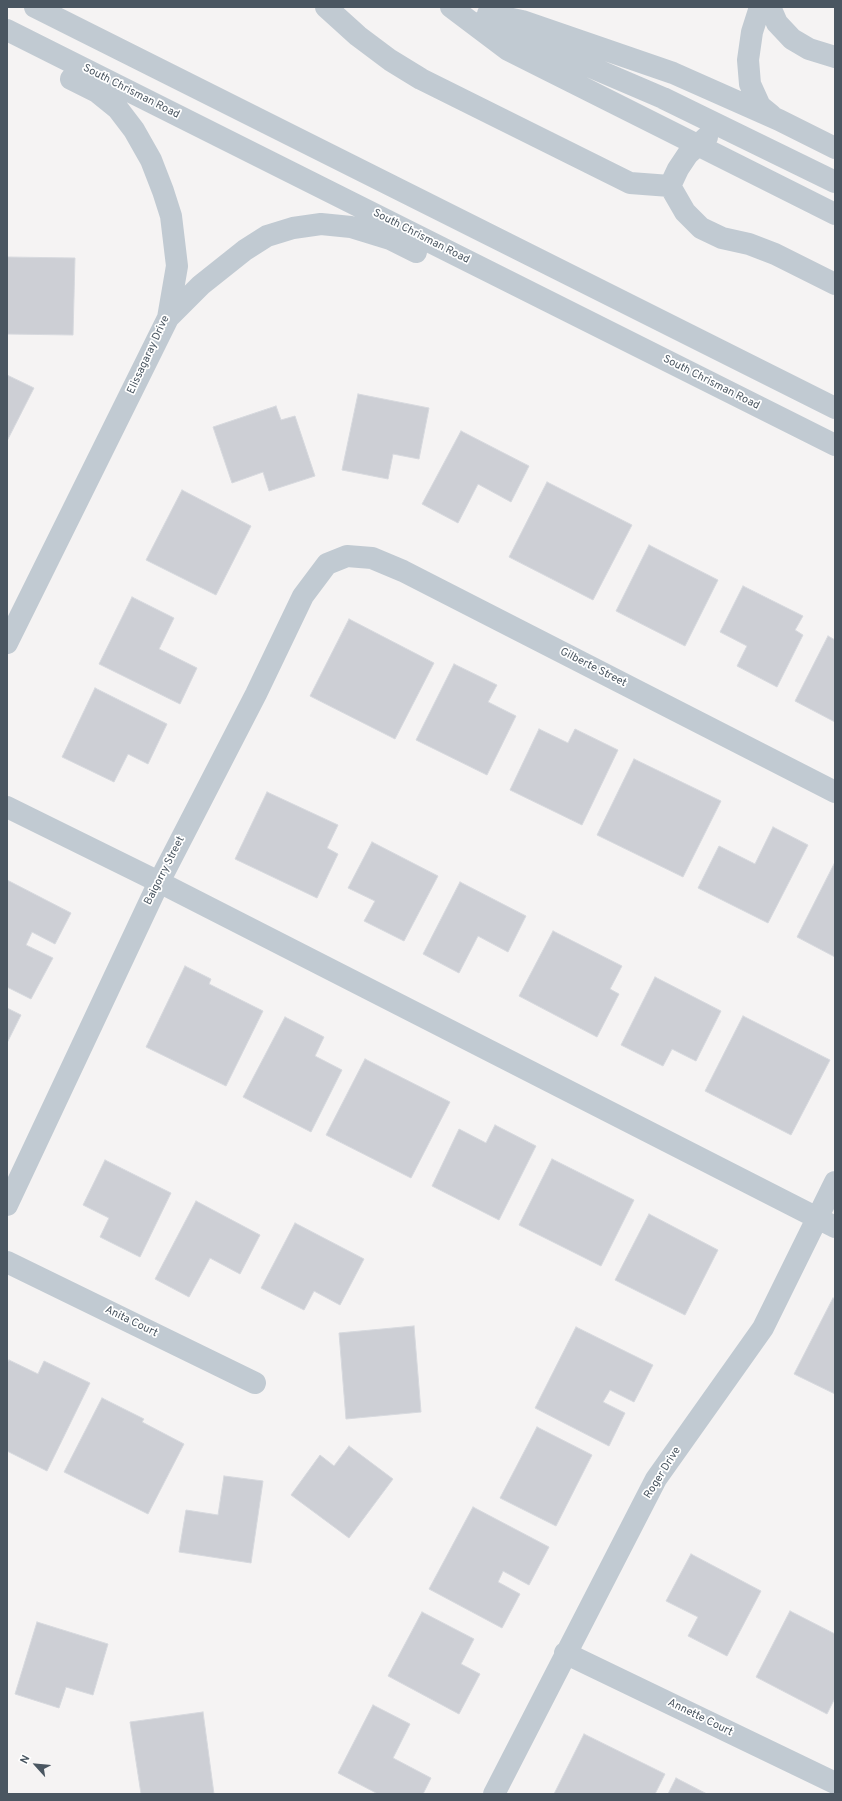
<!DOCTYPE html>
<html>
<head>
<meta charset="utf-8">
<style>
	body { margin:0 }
	#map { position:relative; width:842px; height:1801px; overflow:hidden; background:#f5f3f3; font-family:Overpass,sans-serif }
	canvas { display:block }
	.frame { position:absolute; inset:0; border:8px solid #4a5661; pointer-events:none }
	.north { position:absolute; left:16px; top:1745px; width:40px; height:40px; -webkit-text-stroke:3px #fff; paint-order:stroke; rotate:297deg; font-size:11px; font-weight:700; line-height:16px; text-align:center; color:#4a5661 }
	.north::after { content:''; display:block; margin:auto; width:14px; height:18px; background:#4a5661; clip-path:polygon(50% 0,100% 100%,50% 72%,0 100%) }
</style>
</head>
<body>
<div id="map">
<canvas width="842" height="1801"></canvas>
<div class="frame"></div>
<div class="north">N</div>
</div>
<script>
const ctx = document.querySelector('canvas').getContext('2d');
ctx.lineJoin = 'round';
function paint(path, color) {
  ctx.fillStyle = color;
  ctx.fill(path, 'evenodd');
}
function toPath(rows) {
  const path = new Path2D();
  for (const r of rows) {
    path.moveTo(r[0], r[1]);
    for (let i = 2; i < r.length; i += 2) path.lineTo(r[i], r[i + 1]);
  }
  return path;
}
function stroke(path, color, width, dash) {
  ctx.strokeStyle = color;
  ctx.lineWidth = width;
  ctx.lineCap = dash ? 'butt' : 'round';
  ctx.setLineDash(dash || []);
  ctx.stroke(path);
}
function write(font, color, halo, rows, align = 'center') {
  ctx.font = font + ' Overpass,sans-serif';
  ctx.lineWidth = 3.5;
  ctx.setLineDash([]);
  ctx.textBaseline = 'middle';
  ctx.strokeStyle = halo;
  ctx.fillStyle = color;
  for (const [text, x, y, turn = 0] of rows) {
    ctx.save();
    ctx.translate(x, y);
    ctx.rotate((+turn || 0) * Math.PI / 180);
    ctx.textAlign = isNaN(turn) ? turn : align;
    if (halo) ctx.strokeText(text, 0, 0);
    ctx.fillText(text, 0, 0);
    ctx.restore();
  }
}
const building = toPath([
	[7,257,75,258,73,335,7,334,7,257],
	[7,375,34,388,7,441,7,375],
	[358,394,429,408,419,459,393,454,388,479,342,470,358,394],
	[276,406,281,420,295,416,315,476,269,491,263,472,232,483,213,427,276,406],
	[461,431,529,466,511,502,478,484,458,523,422,504,461,431],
	[547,482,632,525,593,600,509,557,547,482],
	[182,490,251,526,216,595,146,560,182,490],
	[649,545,718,580,685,646,616,611,649,545],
	[743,586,803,616,795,630,803,635,777,687,737,666,747,646,720,632,743,586],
	[132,597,174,618,159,649,197,668,180,704,99,664,132,597],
	[349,619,434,663,395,739,310,696,349,619],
	[828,636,835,640,835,722,795,701,828,636],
	[454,664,497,685,488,702,516,716,487,775,416,740,454,664],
	[95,688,167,724,148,764,128,754,114,782,62,757,95,688],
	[539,729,568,743,575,729,618,750,582,825,510,790,539,729],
	[634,759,721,801,683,877,597,835,634,759],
	[267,792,338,825,327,848,338,854,317,898,235,859,267,792],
	[773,827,808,845,768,923,698,888,719,846,755,864,773,827],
	[372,842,438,876,404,941,364,921,375,901,348,888,372,842],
	[834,864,835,865,835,957,797,937,834,864],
	[7,880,71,913,55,944,32,932,26,945,53,958,31,999,7,987,7,880],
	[460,882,526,916,508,952,478,936,459,973,423,954,460,882],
	[553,931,622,966,610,989,619,994,597,1037,519,996,553,931],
	[185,966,211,979,209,984,263,1011,226,1086,146,1047,185,966],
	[655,977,721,1011,696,1061,672,1049,663,1066,621,1045,655,977],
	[7,1008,21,1015,7,1043,7,1008],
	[743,1016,830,1060,791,1135,705,1091,743,1016],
	[285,1017,324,1037,315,1056,342,1070,311,1132,243,1097,285,1017],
	[365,1059,450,1102,411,1178,326,1135,365,1059],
	[495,1125,536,1146,499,1220,432,1186,459,1129,486,1143,495,1125],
	[552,1159,634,1200,601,1266,519,1225,552,1159],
	[105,1160,171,1193,140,1257,100,1237,109,1218,83,1205,105,1160],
	[196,1201,260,1235,240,1274,210,1258,189,1297,155,1279,196,1201],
	[649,1214,718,1250,685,1315,615,1280,649,1214],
	[295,1223,364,1259,340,1305,314,1291,304,1310,261,1288,295,1223],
	[833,1298,835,1299,835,1394,794,1374,833,1298],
	[414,1326,421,1412,346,1419,339,1333,414,1326],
	[576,1327,653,1365,634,1402,610,1390,603,1402,625,1413,609,1446,535,1408,576,1327],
	[9,1360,38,1374,44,1361,90,1383,47,1471,7,1451,7,1363,9,1360],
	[102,1398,144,1419,142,1422,184,1444,148,1514,64,1472,102,1398],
	[537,1427,592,1455,556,1526,500,1498,537,1427],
	[349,1446,393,1479,349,1538,291,1495,320,1455,334,1466,349,1446],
	[224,1476,263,1481,251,1563,179,1552,186,1510,218,1515,224,1476],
	[473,1507,549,1547,529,1585,503,1571,498,1582,520,1594,502,1628,429,1589,473,1507],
	[691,1554,761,1591,727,1656,688,1636,698,1617,666,1601,691,1554],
	[790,1611,835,1634,835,1698,827,1714,756,1677,790,1611],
	[422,1612,474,1639,461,1664,480,1674,459,1714,388,1676,422,1612],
	[37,1622,108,1644,93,1695,66,1687,59,1708,15,1694,37,1622],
	[373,1705,410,1724,393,1758,431,1778,423,1794,378,1794,338,1773,373,1705],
	[203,1712,214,1794,141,1794,130,1722,203,1712],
	[584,1734,665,1774,655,1794,554,1794,584,1734],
	[676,1778,707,1794,668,1794,676,1778]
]);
const minor = toPath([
	[35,7,835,408],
	[326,7,358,36,390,60,421,79,630,183,670,186,685,212,701,228,722,238,749,244,775,254,835,284],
	[451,7,508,50,835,214],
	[760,7,752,32,748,60,750,84,760,106,771,115],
	[770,7,777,23,792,39,809,49,835,57],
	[488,14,522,21,673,73,779,120,835,148],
	[483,21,663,98,835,182],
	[7,30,835,445],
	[670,186,678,169,688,154,707,137],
	[168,318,201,285,245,250,267,236,293,228,321,224,351,227,390,239,416,252],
	[7,643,168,318,177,266,171,216,163,191,151,160,134,130,118,109,97,92,71,79],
	[7,807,159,882,835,1227],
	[7,1205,159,882,256,694,303,596,327,564,347,556,372,558,403,571,835,792],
	[7,1262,255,1383],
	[565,1653,835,1783],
	[494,1794,656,1479,763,1328,835,1182]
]);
const streetNames = [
	["South Chrisman Road",131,92,27],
	["South Chrisman Road",421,237,27],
	["Elissagaray Drive",149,355,-65],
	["South Chrisman Road",711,383,27],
	["Gilberte Street",593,668,27],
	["Baigorry Street",165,871,-63],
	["Anita Court",131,1322,26],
	["Roger Drive",663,1473,-58],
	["Annette Court",700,1718,26]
];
paint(building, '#cdcfd5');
stroke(building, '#d7d9de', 1);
stroke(minor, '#c1cad2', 22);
write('11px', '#4a5661', '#fff', streetNames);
</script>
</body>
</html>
